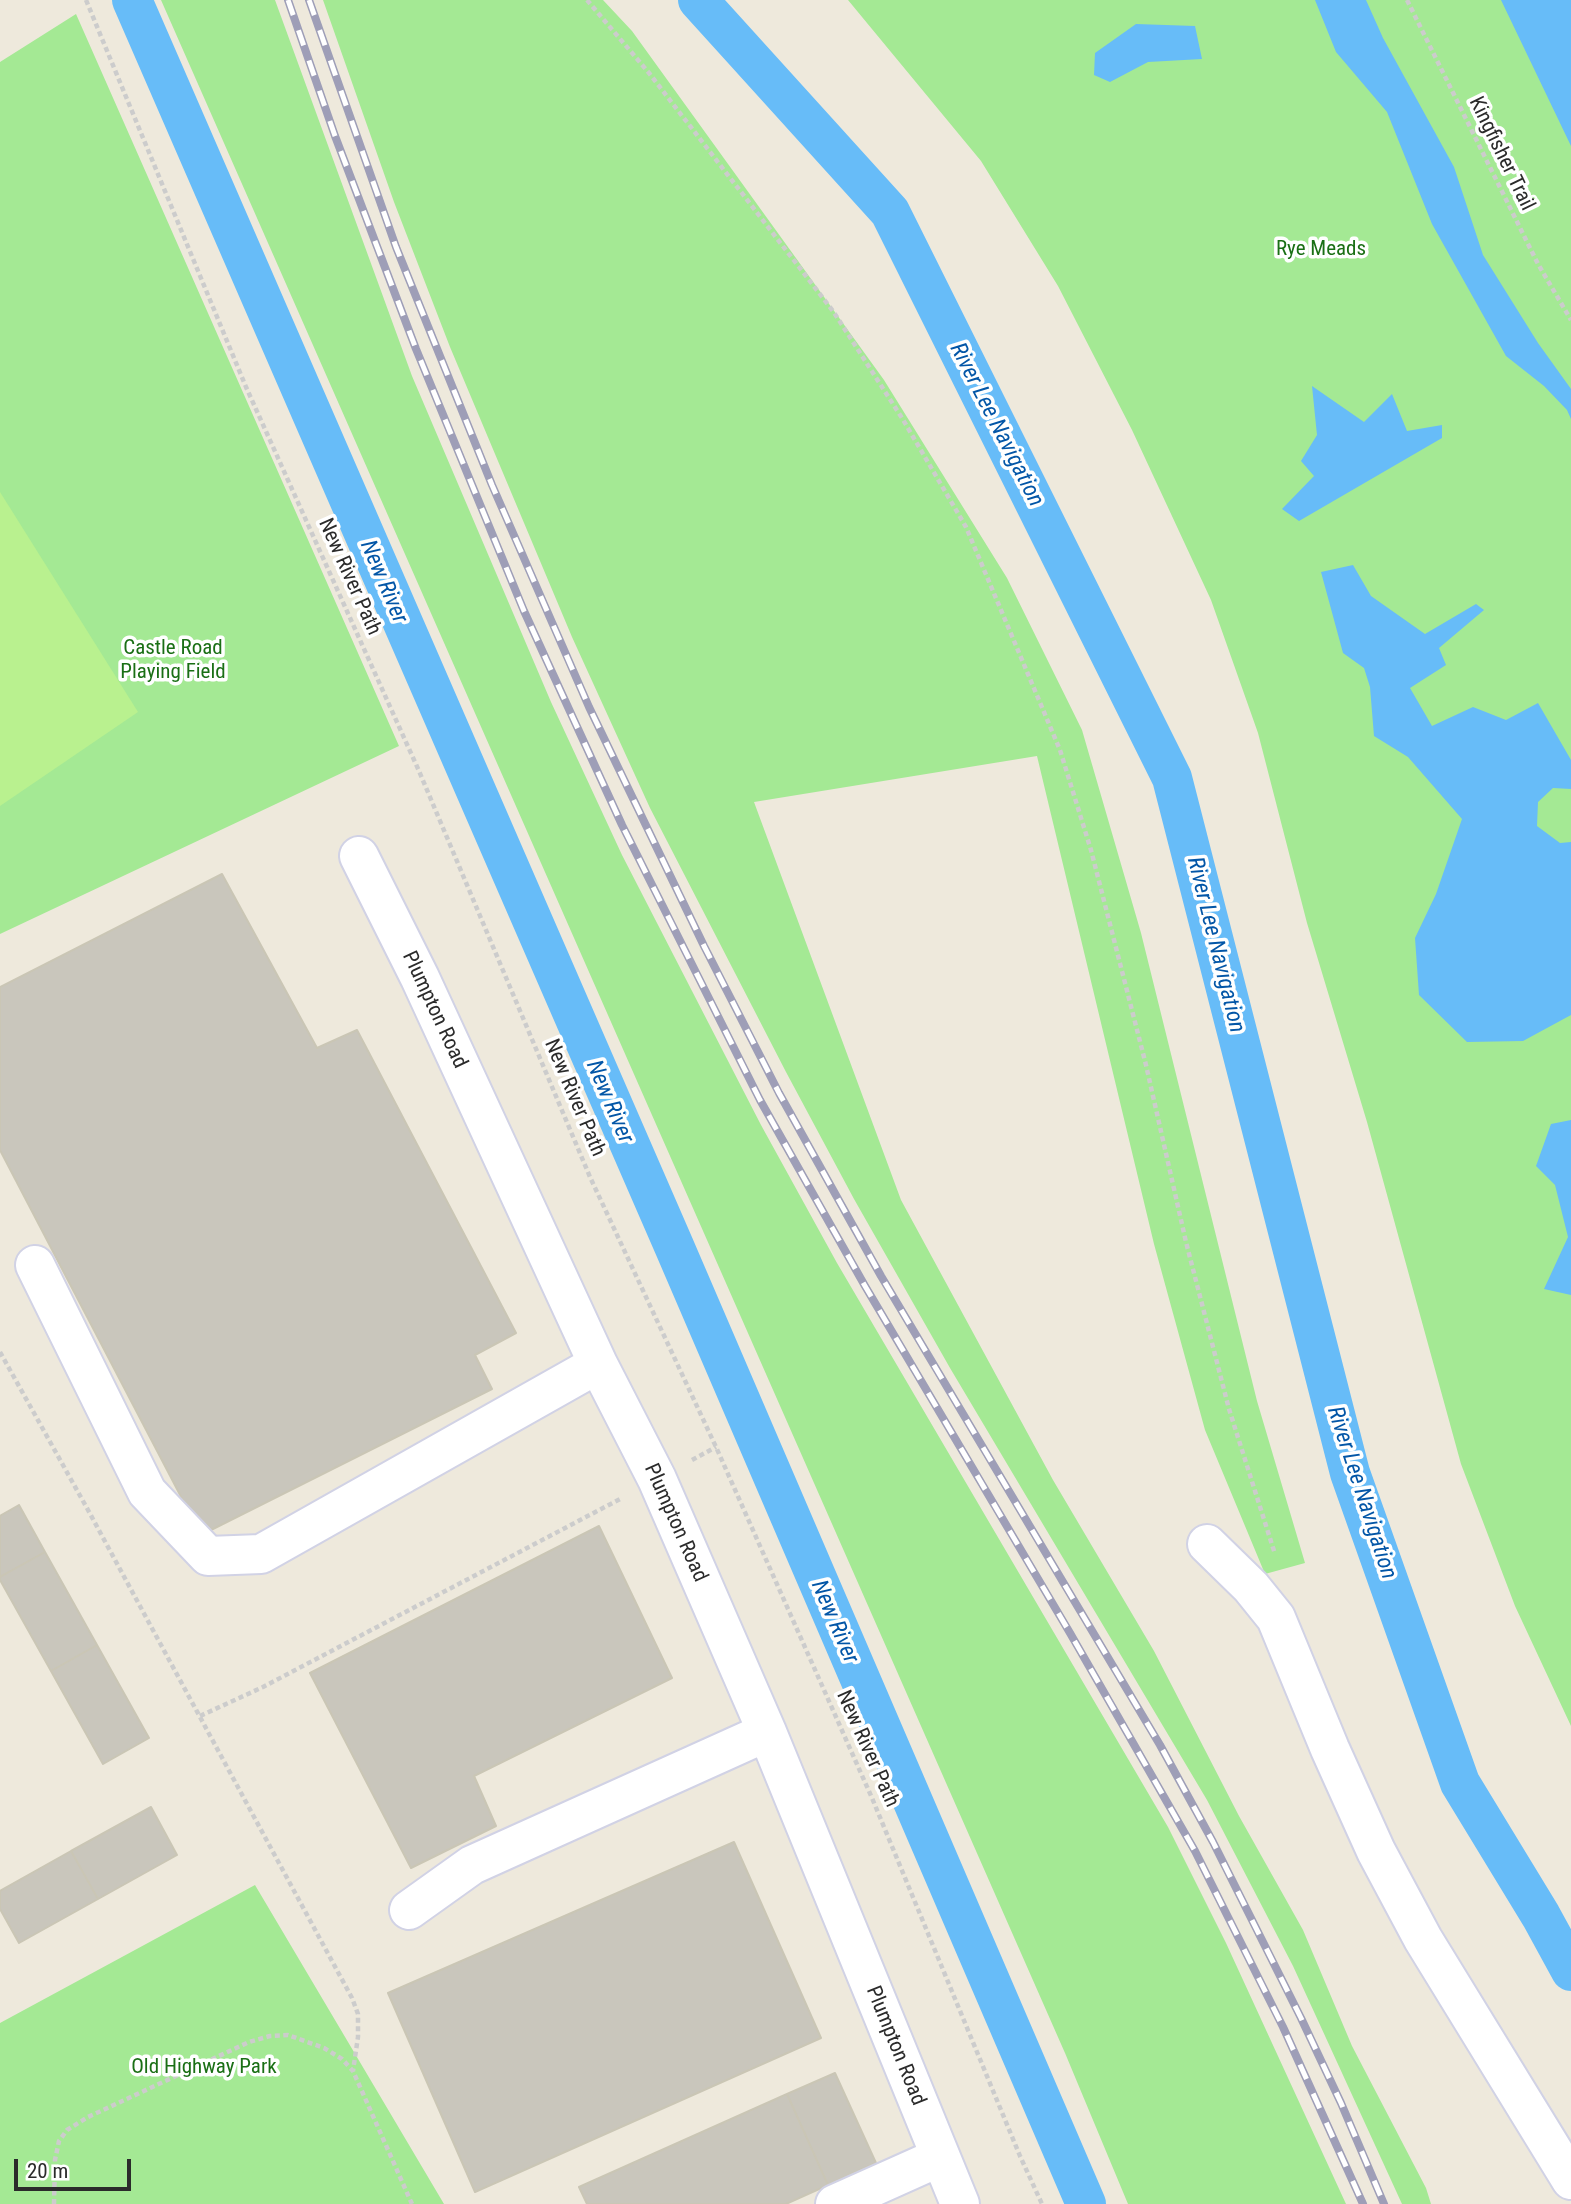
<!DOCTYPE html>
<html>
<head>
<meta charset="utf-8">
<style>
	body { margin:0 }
	#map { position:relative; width:1571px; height:2204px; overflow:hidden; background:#eee9dc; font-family:"Roboto Condensed",sans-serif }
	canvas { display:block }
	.scale { position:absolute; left:14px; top:2159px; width:117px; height:32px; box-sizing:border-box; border:4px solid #2b2b2b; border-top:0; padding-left:9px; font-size:21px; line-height:24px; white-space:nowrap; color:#2b2b2b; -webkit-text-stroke:5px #fff; paint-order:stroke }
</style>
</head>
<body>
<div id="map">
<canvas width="1571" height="2204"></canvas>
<div class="scale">20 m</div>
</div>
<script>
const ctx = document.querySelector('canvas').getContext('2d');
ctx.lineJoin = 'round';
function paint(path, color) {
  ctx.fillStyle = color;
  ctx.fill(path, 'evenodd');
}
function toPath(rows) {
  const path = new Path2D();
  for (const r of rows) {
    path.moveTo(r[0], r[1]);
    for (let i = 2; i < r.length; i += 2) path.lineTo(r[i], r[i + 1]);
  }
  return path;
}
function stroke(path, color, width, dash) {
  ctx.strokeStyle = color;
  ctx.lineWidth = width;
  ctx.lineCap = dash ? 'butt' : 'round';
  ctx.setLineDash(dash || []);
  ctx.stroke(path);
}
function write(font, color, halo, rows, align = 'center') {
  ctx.font = font + ' "Roboto Condensed",sans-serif';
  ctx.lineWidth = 7;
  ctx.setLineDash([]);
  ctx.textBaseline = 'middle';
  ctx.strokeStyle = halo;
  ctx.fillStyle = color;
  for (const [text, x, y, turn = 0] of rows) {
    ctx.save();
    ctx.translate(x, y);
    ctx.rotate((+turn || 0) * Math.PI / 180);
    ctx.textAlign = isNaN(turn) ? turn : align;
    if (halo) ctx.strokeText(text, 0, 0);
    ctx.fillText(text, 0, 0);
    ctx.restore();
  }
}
const green = toPath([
	[161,0,275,0,412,376,551,702,622,855,761,1125,837,1263,1168,1827,1226,1943,1346,2204,1128,2204,1065,2053],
	[323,0,603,0,632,31,884,380,1007,578,1082,730,1141,933,1257,1401,1305,1563,1265,1574,1205,1430,1154,1244,1037,756,754,802,901,1200,1053,1480,1154,1651,1239,1816,1303,1930,1352,2046,1426,2188,1431,2204,1402,2204,1293,1966,1207,1800,950,1368,854,1199,786,1072,650,808,572,637,450,347,394,202],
	[848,0,1571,0,1571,1726,1515,1606,1461,1464,1367,1122,1307,923,1258,733,1211,600,1132,430,1058,286,981,161],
	[76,14,399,746,0,934,0,62],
	[255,1885,444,2204,0,2204,0,2023]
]);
const pitch = toPath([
	[0,492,138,712,0,806]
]);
const water = toPath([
	[1315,0,1366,0,1383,38,1454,167,1483,255,1538,343,1571,389,1571,419,1567,410,1544,386,1506,356,1432,224,1387,112,1336,52],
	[1501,0,1571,0,1571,146],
	[1136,24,1195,26,1202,59,1148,62,1110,82,1094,75,1095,53],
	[1312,386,1364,422,1392,394,1407,431,1442,425,1442,438,1299,521,1282,509,1314,476,1301,461,1317,435],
	[1353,565,1371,596,1425,634,1476,604,1484,610,1439,648,1446,665,1410,688,1432,726,1473,707,1506,720,1538,703,1571,760,1571,789,1553,788,1538,802,1537,826,1560,843,1571,842,1571,1015,1523,1041,1467,1042,1419,995,1415,938,1436,894,1462,819,1408,757,1374,736,1370,687,1364,668,1343,653,1321,572],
	[1571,1120,1571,1295,1544,1289,1568,1237,1555,1185,1536,1166,1551,1124]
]);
const canal = toPath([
	[132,0,674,1246,1086,2204],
	[698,0,890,212,1172,778,1350,1473,1460,1783,1541,1916,1571,1971]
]);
const building = toPath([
	[222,874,317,1048,357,1030,516,1333,475,1355,492,1389,201,1535,0,1150,0,987,222,874],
	[19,1505,45,1552,0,1577,0,1516,19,1505],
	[599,1526,672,1678,474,1776,496,1826,411,1868,310,1673,599,1526],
	[45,1552,97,1645,51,1671,0,1580,0,1577,45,1552],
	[97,1645,149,1738,103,1764,51,1671,97,1645],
	[151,1807,177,1855,98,1899,71,1851,151,1807],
	[734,1842,821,2038,475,2192,388,1993,734,1842],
	[71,1851,98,1899,19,1943,0,1909,0,1891,71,1851],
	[835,2073,876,2163,828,2185,787,2094,835,2073],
	[787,2094,828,2185,786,2204,587,2204,579,2187,787,2094]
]);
const path = toPath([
	[86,0,246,387,419,771,590,1177,716,1447,872,1798,1020,2156,1042,2204],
	[587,0,649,73,833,311,902,418,966,527,1060,750,1091,850,1146,1065,1186,1242,1229,1409,1275,1554],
	[1407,0,1538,264,1571,320],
	[0,1352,88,1510,352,1998,358,2014,358,2037,353,2071],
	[692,1460,716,1447],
	[200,1716,263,1687,622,1498],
	[54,2204,55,2160,59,2141,67,2130,88,2117,249,2042,270,2036,288,2035,324,2048,342,2059,353,2071,412,2204]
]);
const minor = toPath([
	[359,856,420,978,598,1364,657,1479,767,1732,960,2204],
	[35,1265,147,1492,208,1556,261,1554,598,1364],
	[1207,1544,1251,1587,1276,1618,1330,1749,1376,1851,1423,1939,1571,2180],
	[409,1910,472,1865,767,1732],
	[835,2204,940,2157]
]);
const rail = toPath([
	[288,0,335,136,416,349,524,611,622,825,760,1100,865,1286,1070,1633,1195,1851,1283,2027,1363,2204],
	[309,0,396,247,492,485,589,707,704,946,779,1093,881,1276,1160,1745,1213,1842,1301,2018,1341,2103,1384,2204]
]);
const streetNames = [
	["Kingfisher Trail",1501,154,64],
	["New River Path",349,577,66],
	["Plumpton Road",434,1010,65],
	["New River Path",574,1098,67],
	["Plumpton Road",675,1523,66],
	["New River Path",867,1749,66],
	["Plumpton Road",895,2046,68]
];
const parkNames = [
	["Rye Meads",1321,250],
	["Castle Road",173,649],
	["Playing Field",173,673],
	["Old Highway Park",204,2068]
];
const waterNames = [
	["River Lee Navigation",996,425,63],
	["New River",383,582,67],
	["River Lee Navigation",1215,945,76],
	["New River",609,1102,67],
	["River Lee Navigation",1361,1493,72],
	["New River",834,1622,67]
];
paint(green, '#a4e994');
paint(pitch, '#b9f18f');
paint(water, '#67bcf8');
stroke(canal, '#67bcf8', 40);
paint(building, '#c9c6bc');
stroke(building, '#cac6b5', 2);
stroke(minor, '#d1d2e5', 42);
stroke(path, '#ccc', 4.5, [5, 3.5]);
stroke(minor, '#fff', 38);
stroke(rail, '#9e9eb7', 8);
stroke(rail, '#fff', 5, [16]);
write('21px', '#2b2b2b', '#fff', streetNames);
write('21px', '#1a6f15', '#fff', parkNames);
write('italic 23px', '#0356a7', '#fff', waterNames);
</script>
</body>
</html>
